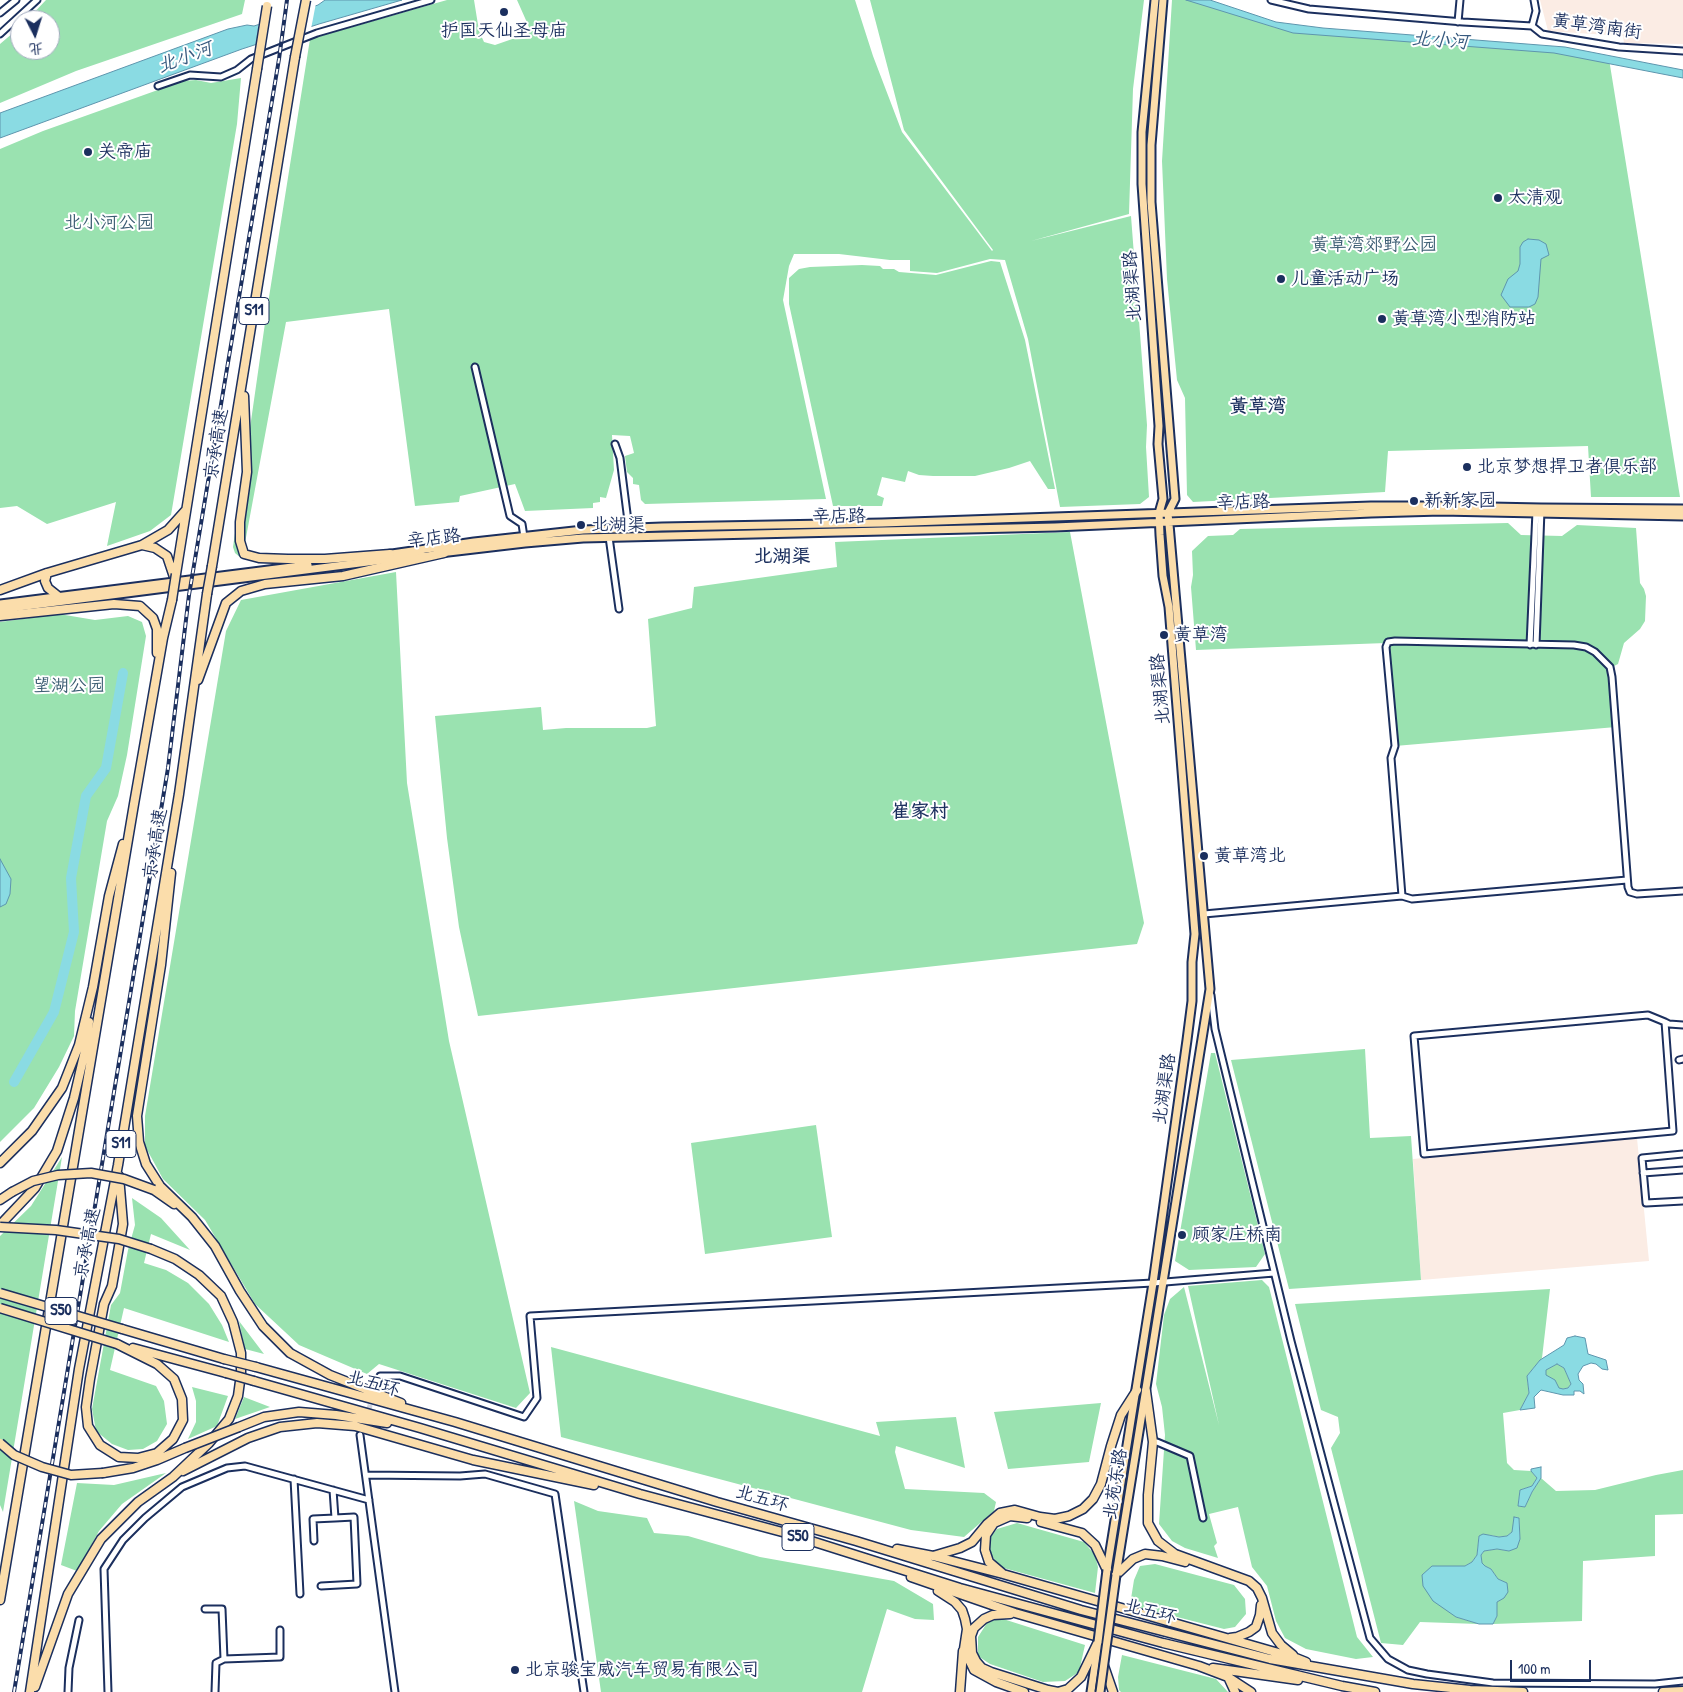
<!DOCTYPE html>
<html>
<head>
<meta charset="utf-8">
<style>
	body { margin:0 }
	#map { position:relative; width:1683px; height:1692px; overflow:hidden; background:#fff; font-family:"Patrick Hand","LXGW WenKai TC",sans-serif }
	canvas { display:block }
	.north { position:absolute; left:10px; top:10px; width:50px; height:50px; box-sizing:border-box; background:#fff; border:1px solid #a4acbf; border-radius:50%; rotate:175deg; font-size:14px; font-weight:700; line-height:20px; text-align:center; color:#1b2f5e }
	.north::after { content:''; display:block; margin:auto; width:18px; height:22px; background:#1b2f5e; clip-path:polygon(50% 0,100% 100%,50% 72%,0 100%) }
	.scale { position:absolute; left:1510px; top:1660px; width:81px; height:22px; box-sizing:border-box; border:2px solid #1b2f5e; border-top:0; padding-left:6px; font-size:15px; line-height:18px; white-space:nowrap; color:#1b2f5e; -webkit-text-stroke:4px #fff; paint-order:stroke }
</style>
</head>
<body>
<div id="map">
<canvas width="1683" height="1692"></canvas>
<div class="north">北</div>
<div class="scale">100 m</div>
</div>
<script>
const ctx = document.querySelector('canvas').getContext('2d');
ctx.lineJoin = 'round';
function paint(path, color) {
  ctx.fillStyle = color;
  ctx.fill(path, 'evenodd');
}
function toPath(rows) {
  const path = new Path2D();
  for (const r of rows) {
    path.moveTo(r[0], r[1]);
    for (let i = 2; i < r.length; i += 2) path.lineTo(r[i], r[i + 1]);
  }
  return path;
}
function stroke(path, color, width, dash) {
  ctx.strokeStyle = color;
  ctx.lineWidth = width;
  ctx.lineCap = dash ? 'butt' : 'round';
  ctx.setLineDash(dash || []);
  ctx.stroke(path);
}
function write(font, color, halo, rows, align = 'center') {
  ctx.font = font + ' "Patrick Hand","LXGW WenKai TC",sans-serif';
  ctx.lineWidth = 4;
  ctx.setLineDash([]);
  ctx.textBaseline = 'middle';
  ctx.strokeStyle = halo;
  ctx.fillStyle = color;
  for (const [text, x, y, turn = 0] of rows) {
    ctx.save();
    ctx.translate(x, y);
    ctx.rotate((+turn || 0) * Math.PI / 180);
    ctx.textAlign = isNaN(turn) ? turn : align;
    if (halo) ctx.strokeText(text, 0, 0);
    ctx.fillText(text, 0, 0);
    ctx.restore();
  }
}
const built = toPath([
	[1540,0,1683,0,1683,44,1624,43,1623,36,1548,31],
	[1637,1138,1649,1261,1421,1280,1413,1159]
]);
const green = toPath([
	[46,0,245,0,242,14,76,71,0,103,0,44,20,27,20,50,50,50,50,20,27,20],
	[447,0,474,0,479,31,484,42,495,45,521,36,529,27,517,0,855,0,873,56,902,132,992,251,993,250,904,130,870,0,1144,0,1133,89,1129,214,1031,241,1131,216,1147,425,1146,447,1149,497,1140,504,1060,507,1028,339,1005,260,990,259,937,273,910,271,910,260,890,260,839,254,794,254,789,266,783,300,826,499,645,504,641,500,639,485,633,484,633,478,627,472,625,456,634,453,630,436,612,435,614,470,606,498,600,497,600,502,593,503,593,508,525,511,515,484,460,496,459,502,415,506,389,309,286,322,242,559,235,553,233,547,266,316,310,39],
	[1172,0,1199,0,1276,28,1571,51,1609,59,1680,497,1591,497,1588,446,1388,451,1385,492,1193,502,1187,495,1185,398,1177,380,1167,279,1162,161],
	[241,78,237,124,171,515,150,531,107,546,116,502,47,524,17,506,0,508,0,149,43,131,183,81,196,80,211,83],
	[991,261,1000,262,1025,340,1055,489,1048,489,1030,461,1009,468,975,476,933,476,919,475,908,471,905,482,882,477,877,495,884,498,882,506,833,506,789,304,789,278,799,269,810,267,862,265,880,266,883,269,894,269,899,272,936,275],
	[1508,523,1521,535,1562,536,1577,525,1636,528,1640,583,1644,589,1646,596,1645,621,1640,629,1624,643,1618,664,1610,668,1616,727,1395,746,1386,643,1196,650,1191,587,1193,575,1192,551,1208,536,1233,535,1240,529],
	[1070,532,1144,923,1137,944,478,1016,459,927,447,838,435,716,541,707,543,730,566,728,647,728,656,726,648,619,692,608,694,587,837,567,835,542],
	[396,572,407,783,449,1041,530,1393,516,1408,379,1364,367,1374,299,1345,255,1304,205,1220,163,1179,145,1146,145,1116,226,631,241,600],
	[59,614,95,620,128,616,142,622,146,636,127,755,118,796,107,821,75,1011,74,1036,59,1067,34,1108,0,1142,0,622],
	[1365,1049,1370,1138,1411,1136,1421,1280,1289,1289,1231,1060],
	[1211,1053,1215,1053,1265,1254,1256,1267,1189,1270,1175,1261],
	[816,1125,832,1237,705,1254,691,1143],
	[62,1157,3,1512,0,1505,0,1236,31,1206],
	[132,1198,161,1218,190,1250,151,1234,144,1263,166,1270,188,1283,209,1304,222,1325,229,1342,124,1308,110,1370,156,1386,164,1401,167,1424,157,1441,143,1449,128,1450,112,1444,96,1431,92,1409,111,1305,120,1293,128,1250,135,1225],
	[1262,1280,1269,1287,1357,1637,1373,1657,1356,1659,1306,1649,1285,1638,1276,1621,1267,1586,1252,1567,1238,1507,1209,1514,1217,1543,1214,1546,1218,1558,1185,1548,1172,1541,1159,1524,1165,1435,1162,1407,1156,1384,1164,1315,1170,1299,1184,1287,1219,1425,1188,1286],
	[1550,1289,1542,1358,1527,1376,1529,1393,1520,1410,1503,1413,1507,1463,1514,1470,1531,1471,1537,1478,1532,1486,1520,1490,1518,1506,1525,1507,1532,1492,1541,1478,1556,1491,1595,1490,1656,1475,1683,1470,1683,1514,1655,1515,1655,1556,1583,1561,1582,1621,1493,1624,1497,1616,1497,1602,1503,1598,1507,1584,1498,1579,1491,1569,1485,1566,1482,1563,1481,1555,1484,1551,1497,1549,1509,1551,1520,1539,1519,1518,1515,1517,1512,1532,1507,1536,1499,1537,1490,1535,1479,1536,1477,1555,1472,1562,1465,1566,1433,1566,1456,1617,1479,1624,1420,1622,1403,1645,1381,1643,1331,1448,1340,1433,1338,1417,1321,1410,1295,1304],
	[239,1321,264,1354,245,1349],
	[551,1347,880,1436,876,1422,956,1417,965,1468,896,1446,895,1452,905,1489,984,1493,996,1502,994,1511,964,1537,911,1530,561,1437],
	[1557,1364,1564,1368,1571,1384,1568,1388,1563,1389,1559,1389,1555,1381,1546,1376,1545,1370],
	[192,1387,228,1396,217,1426,188,1439,196,1422,196,1401],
	[244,1397,270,1407,235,1419],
	[1101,1403,1089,1462,1008,1469,994,1412],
	[166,1473,122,1504,99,1531,77,1571,61,1565,77,1483,114,1485],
	[574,1501,598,1511,647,1518,654,1533,688,1536,760,1557,894,1581,933,1604,934,1620,915,1619,887,1609,862,1692,601,1692],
	[1017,1523,1084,1542,1095,1555,1098,1567,1095,1593,1000,1567,990,1553,989,1539,997,1529],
	[1155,1564,1234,1585,1245,1599,1246,1614,1235,1627,1224,1629,1130,1605,1134,1580,1140,1566],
	[1000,1618,1085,1645,1079,1672,1065,1681,1043,1682,990,1664,978,1656,978,1637,987,1623],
	[1122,1655,1216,1679,1228,1692,1121,1692,1119,1690,1118,1677]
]);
const water = toPath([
	[325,0,402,0,319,24,242,49,0,138,0,113,228,29,247,25,254,26,318,5,325,0],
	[1186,0,1210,0,1276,22,1323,28,1565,47,1683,70,1683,78,1554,53,1293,33,1186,0],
	[1528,239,1539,240,1546,244,1549,255,1541,259,1538,297,1535,304,1529,307,1510,307,1501,295,1508,279,1518,271,1520,264,1520,247,1523,242,1528,239],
	[0,859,11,879,10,894,6,904,0,907,0,859],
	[1575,1336,1585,1338,1588,1354,1606,1360,1608,1370,1602,1369,1596,1364,1591,1363,1583,1366,1578,1374,1579,1380,1583,1384,1584,1394,1580,1391,1574,1391,1574,1395,1563,1395,1541,1390,1534,1397,1535,1408,1520,1410,1529,1393,1527,1376,1540,1360,1564,1345,1567,1338,1575,1336],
	[1557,1364,1564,1368,1571,1384,1568,1388,1563,1389,1559,1388,1555,1380,1546,1375,1546,1370,1557,1364],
	[1541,1467,1541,1478,1532,1492,1525,1507,1518,1506,1520,1490,1532,1486,1537,1478,1531,1471,1531,1469,1541,1467],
	[1514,1517,1519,1518,1520,1539,1517,1548,1509,1551,1497,1549,1484,1551,1481,1555,1482,1563,1485,1566,1491,1569,1498,1579,1507,1583,1508,1592,1504,1598,1497,1602,1497,1616,1493,1624,1479,1624,1456,1617,1433,1601,1423,1586,1422,1575,1432,1566,1465,1566,1472,1562,1477,1555,1479,1536,1483,1534,1499,1537,1507,1536,1512,1532,1514,1517]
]);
const pier = toPath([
	[316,3,311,29,256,48,259,21]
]);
const river = toPath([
	[14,1082,54,1012,74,932,71,878,86,796,106,768,123,673]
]);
const minorTunnel = toPath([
	[362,1431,373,1396]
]);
const minor = toPath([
	[1271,0,1309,9,1463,22,1532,26,1542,34,1571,39,1619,47,1683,51],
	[0,13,16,0],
	[1458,22,1460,0],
	[1532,26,1536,11,1534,0],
	[0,34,37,0],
	[158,86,190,75,221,77,237,70,251,59,317,33,431,0],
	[475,367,510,516,522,524,524,537],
	[615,444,620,458,629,529],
	[609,537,619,609],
	[1530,645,1536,511],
	[1536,645,1541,510],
	[1402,896,1391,758,1395,746,1386,647,1388,642,1395,641,1574,645,1586,647,1595,652,1610,667,1612,677,1628,887,1630,892,1637,894,1683,891],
	[1204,914,1402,896,1412,899,1627,880],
	[1211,995,1215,1029,1291,1341,1370,1638,1388,1659,1408,1670,1427,1674,1493,1683,1655,1684,1683,1681],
	[1665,1022,1673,1131,1424,1154,1414,1036,1648,1015,1665,1022,1669,1024,1683,1025],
	[1679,1060,1683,1059],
	[1683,1154,1642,1158,1646,1203,1683,1201],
	[1643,1173,1683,1170],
	[375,1389,380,1376,400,1376,524,1417,537,1398,530,1316,1153,1283,1274,1273],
	[360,1435,395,1692],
	[1157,1442,1190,1456,1203,1518],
	[366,1475,460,1476,485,1474,555,1494,584,1692],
	[294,1479,300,1594],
	[314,1541,313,1519,335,1518],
	[321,1586,357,1584,354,1517,335,1518,333,1490],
	[205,1609,222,1609,224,1659,216,1663,215,1692],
	[224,1659,280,1657,280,1630],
	[68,1692,69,1668,79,1620],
	[108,1692,104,1569,123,1540,145,1518,182,1487,227,1468,245,1466,369,1500]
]);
const major = toPath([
	[440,553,525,543,583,538,1055,527,1371,513,1441,511,1683,516],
	[385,555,474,542,583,530,662,527,882,523,1371,506,1441,506,1541,508,1683,509],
	[0,604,308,565],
	[0,611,18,607,422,555],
	[1107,1570,1153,1283,1187,1040,1192,1001,1192,962,1195,934,1169,607,1163,576,1160,535,1159,513,1163,499,1158,444,1159,426,1142,184,1142,132,1155,0],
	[1116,1575,1210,989,1168,513,1175,499,1151,202,1151,145,1163,0],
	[1091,1692,1098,1645]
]);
const highway = toPath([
	[244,396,247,472,240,522,240,541,244,554,259,558,288,559,325,559,390,554],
	[142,545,155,548,167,556,174,577],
	[212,566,295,57],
	[47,573,45,581,48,588,58,596],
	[176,574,257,69],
	[0,590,47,573,142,545,168,530,186,510],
	[0,616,114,604,140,606,153,618,157,629,157,653],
	[198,680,226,603,241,591,265,584,343,576,444,553],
	[171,873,161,965,137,1116,139,1142,146,1164,160,1186,192,1217,215,1246,240,1291,263,1326,290,1353,330,1375,401,1403],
	[0,1163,32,1131,62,1088,79,1045,93,987,109,896,123,844],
	[154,1190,174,1204],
	[0,1200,12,1192],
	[0,1225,35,1188,57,1151,74,1098,85,1051,89,1022],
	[122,1329,224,1359],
	[117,1344,157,1364,174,1379,182,1399,183,1420,173,1439,157,1453,138,1458,119,1457,100,1445,88,1426,86,1407,90,1379,104,1304,112,1286,123,1224,119,1176],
	[133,1348,226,1373],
	[256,1367,455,1422,717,1502,856,1541,1081,1610,1270,1659,1413,1684,1470,1690,1523,1692],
	[254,1381,420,1428,640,1494,786,1533,960,1588,1163,1643,1342,1686,1375,1692],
	[1146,1391,1153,1442,1148,1495,1148,1523,1158,1541,1175,1554,1249,1581,1257,1588,1262,1598,1272,1633,1281,1645,1293,1655],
	[239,1427,264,1417,299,1412,336,1415,387,1423],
	[183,1471,248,1438,280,1427,317,1423,355,1426,473,1460,594,1485],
	[103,1473,133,1468,157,1460,185,1448],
	[1041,1522,1082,1533,1095,1545,1107,1570],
	[897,1549,933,1556,960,1548,972,1542,987,1524,1000,1513,1015,1510,1040,1517,1055,1519,1069,1516,1083,1509,1093,1499,1101,1484,1111,1446,1121,1415,1137,1390],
	[933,1556,1003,1574,1296,1658,1306,1662],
	[1002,1573,989,1562,985,1550,986,1535,994,1523,1010,1516,1027,1518],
	[1116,1575,1133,1559,1145,1554,1162,1556,1185,1562],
	[911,1577,1015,1613,1199,1666,1228,1677,1251,1692],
	[938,1591,955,1602,962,1610,965,1619,967,1629,964,1649,974,1670,996,1682,1024,1692],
	[0,1600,134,804,163,638,172,600],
	[1010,1614,993,1615,984,1619,974,1628,971,1636,972,1653,976,1661,982,1668,991,1672,1048,1690,1058,1692,1068,1689,1081,1677,1098,1642],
	[1230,1638,1237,1637,1249,1632,1256,1627,1260,1615,1261,1605],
	[1103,1663,1113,1692],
	[1213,1668,1298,1680],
	[1229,1679,1235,1692],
	[35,1687,68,1594,101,1539,138,1502,173,1477,209,1443,229,1419,238,1396,241,1374,241,1353,233,1322,221,1296,199,1275,175,1259,151,1249],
	[30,1692,79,1369,118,1165,179,794,207,594],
	[960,1692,963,1651],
	[1663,1692,1683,1691]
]);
const rail = toPath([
	[14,1692,168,768,189,595,279,59,287,0]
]);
const majorBridge = toPath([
	[1098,1642,1107,1570],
	[1100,1692,1116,1575]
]);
const highwayBridge = toPath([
	[295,57,306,0],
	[257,69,267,6],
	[207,594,212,566],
	[172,600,176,574],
	[12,1192,33,1181,58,1175,91,1173,124,1179,154,1190],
	[0,1227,56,1230,119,1239,151,1249],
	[0,1293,122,1329],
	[0,1308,117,1344],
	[224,1359,256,1367],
	[226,1373,254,1381],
	[0,1443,14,1455,42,1467,71,1475,103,1473],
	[185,1448,239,1427]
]);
const markers = [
	[504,12,5,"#1b2f5e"],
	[88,152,5,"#1b2f5e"],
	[1498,198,5,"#1b2f5e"],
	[1281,279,5,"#1b2f5e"],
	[1382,319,5,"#1b2f5e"],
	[1467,467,5,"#1b2f5e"],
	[1414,501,5,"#1b2f5e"],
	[581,525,5,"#1b2f5e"],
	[1164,635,5,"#1b2f5e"],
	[1204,856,5,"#1b2f5e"],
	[1182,1235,5,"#1b2f5e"],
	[515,1670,5,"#1b2f5e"]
];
const shields = [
	[254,311,30],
	[121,1144,30],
	[61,1311,32],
	[798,1537,32]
];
const shieldNames = [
	["S11",254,311],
	["S11",121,1144],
	["S50",61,1311],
	["S50",798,1537]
];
const streetNames = [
	["黄草湾南街",1597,27,8],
	["北湖渠路",1133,286,-94],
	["京承高速",217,444,-81],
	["辛店路",1243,503,-2],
	["辛店路",839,517,-1],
	["辛店路",434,539,-7],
	["北湖渠路",1161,689,-95],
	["京承高速",156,844,-81],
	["北湖渠路",1165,1089,-82],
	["京承高速",88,1243,-79],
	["北五环",373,1384,15],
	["北苑东路",1116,1484,-81],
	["北五环",762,1499,16],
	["北五环",1150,1612,14]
];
const poiNames = [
	["护国天仙圣母庙",504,31,"center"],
	["关帝庙",98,152],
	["太清观",1508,198],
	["儿童活动广场",1291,279],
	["黄草湾小型消防站",1392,319],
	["北京梦想捍卫者俱乐部",1477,467],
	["新新家园",1424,501],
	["北湖渠",591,525],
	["黄草湾",1174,635],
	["黄草湾北",1214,856],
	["顾家庄桥南",1192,1235],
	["北京骏宝威汽车贸易有限公司",525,1670]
];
const parkNames = [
	["北小河公园",109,223],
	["黄草湾郊野公园",1374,245],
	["望湖公园",69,686]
];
const waterNames = [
	["北小河",1440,41,4],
	["北小河",185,58,-20]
];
const neighbourhoodNames = [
	["黄草湾",1258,407],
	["北湖渠",782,557],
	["崔家村",920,812]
];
paint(built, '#fbece4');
paint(green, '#9ae2b0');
paint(water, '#8adbe3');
stroke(water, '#5e96ae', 1);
paint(pier, '#fff');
stroke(river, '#8adbe3', 10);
stroke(minorTunnel, '#d1d5df', 5, [5, 2.5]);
stroke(minor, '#1b2f5e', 9);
stroke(major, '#1b2f5e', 11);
stroke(highway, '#1b2f5e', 11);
stroke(minor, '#fff', 5);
stroke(major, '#fbddab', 7);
stroke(highway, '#fbddab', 8);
stroke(rail, '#1b2f5e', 4);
stroke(rail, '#fff', 2, [5.5]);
stroke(majorBridge, '#1b2f5e', 11, []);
stroke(highwayBridge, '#1b2f5e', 11, []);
stroke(majorBridge, '#fbddab', 7);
stroke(highwayBridge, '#fbddab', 8);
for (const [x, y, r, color] of markers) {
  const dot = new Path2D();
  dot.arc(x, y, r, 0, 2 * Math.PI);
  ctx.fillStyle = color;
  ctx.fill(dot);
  stroke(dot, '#fff', 2);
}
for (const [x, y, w] of shields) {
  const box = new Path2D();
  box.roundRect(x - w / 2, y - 13.5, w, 27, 4);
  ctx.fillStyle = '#fff';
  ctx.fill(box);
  stroke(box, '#1b2f5e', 1);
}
write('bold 16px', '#1b2f5e', null, shieldNames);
write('18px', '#1b2f5e', '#fff', streetNames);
write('18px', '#1b2f5e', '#fff', poiNames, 'left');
write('18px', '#3b5c72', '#fff', parkNames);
write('italic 19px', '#375a7f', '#fff', waterNames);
write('bold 19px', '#1b2f5e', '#fff', neighbourhoodNames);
</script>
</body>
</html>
